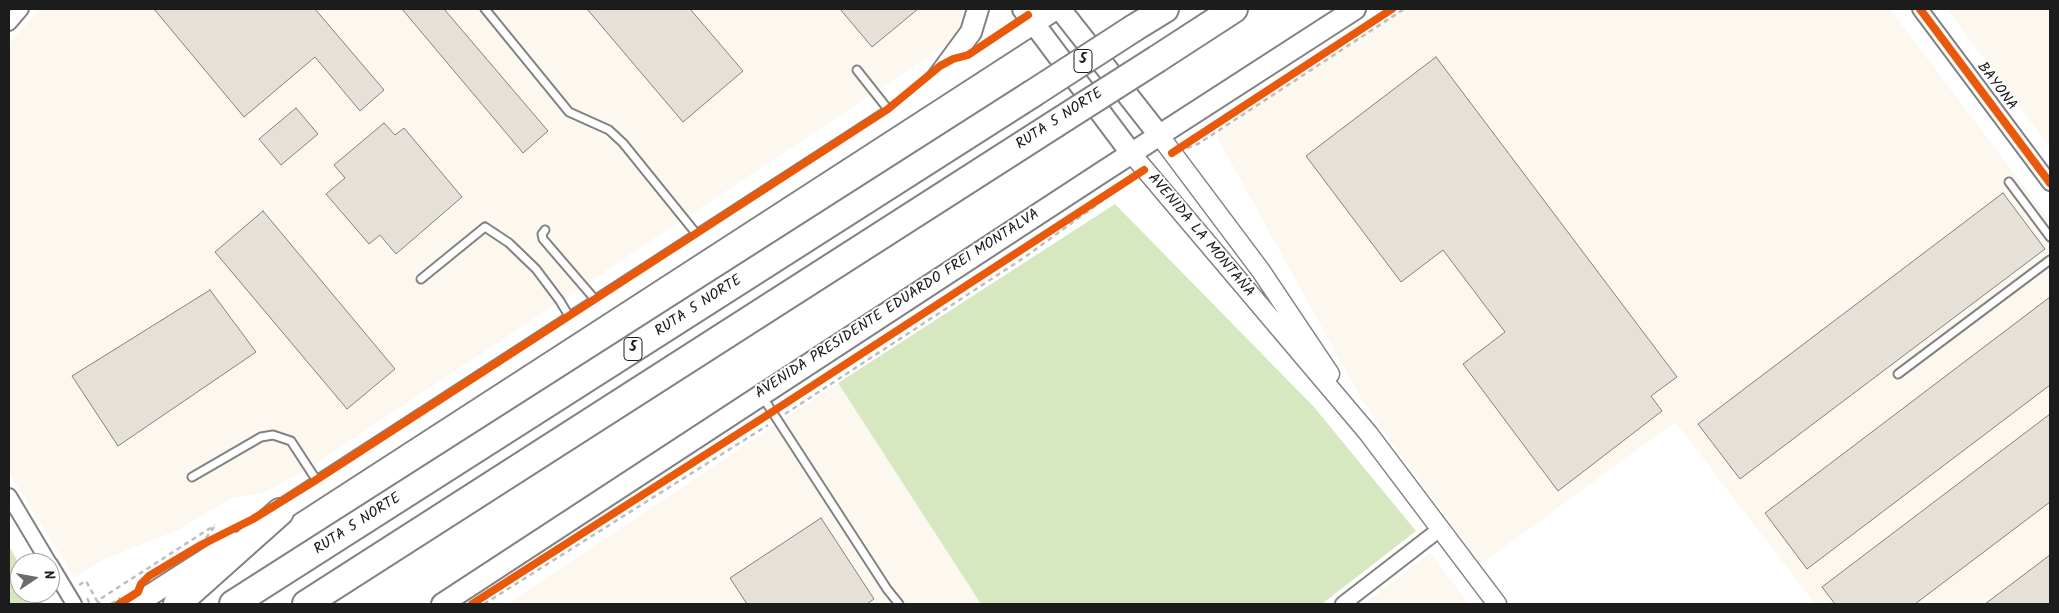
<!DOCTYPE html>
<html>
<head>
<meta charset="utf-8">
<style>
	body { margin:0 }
	#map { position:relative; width:2059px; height:613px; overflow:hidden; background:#fff; font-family:Kalam,sans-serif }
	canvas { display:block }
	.frame { position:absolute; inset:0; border:10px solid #1c1c1c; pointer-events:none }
	.north { position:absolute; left:10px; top:553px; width:50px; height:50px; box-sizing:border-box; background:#fff; border:1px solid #a4a4a4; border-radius:50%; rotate:78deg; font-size:14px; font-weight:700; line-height:20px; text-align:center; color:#1c1c1c }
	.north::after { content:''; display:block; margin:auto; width:18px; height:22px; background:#6b6b6b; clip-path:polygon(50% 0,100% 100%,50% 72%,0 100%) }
</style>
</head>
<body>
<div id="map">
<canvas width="2059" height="613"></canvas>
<div class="frame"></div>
<div class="north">N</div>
</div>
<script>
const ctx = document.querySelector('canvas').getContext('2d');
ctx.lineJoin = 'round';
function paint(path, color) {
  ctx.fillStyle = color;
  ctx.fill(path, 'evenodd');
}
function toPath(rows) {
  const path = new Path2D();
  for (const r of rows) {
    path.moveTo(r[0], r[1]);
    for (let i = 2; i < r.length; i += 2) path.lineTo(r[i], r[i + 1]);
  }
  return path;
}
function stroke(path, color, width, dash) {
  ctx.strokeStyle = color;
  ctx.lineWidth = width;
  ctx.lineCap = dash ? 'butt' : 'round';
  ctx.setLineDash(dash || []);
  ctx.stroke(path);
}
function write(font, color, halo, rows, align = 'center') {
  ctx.font = font + ' Kalam,sans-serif';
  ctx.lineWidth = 4;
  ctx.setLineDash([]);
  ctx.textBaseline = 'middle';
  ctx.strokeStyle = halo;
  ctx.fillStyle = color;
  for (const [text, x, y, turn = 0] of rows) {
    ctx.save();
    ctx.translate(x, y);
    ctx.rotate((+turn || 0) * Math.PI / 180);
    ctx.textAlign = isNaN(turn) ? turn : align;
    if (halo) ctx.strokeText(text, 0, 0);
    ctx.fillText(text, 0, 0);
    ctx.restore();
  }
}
const built = toPath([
	[40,9,963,9,961,35,309,468,265,492,232,498,178,530,105,559,74,577,9,473,9,44],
	[1402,9,1890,9,2050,221,2050,604,1815,604,1675,422,1481,564,1364,404,1217,137,1220,126],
	[1947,9,2050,9,2050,148],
	[838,383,981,604,507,604],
	[1430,553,1469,604,1364,604]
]);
const green = toPath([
	[1115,204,1314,407,1416,531,1322,604,981,604,838,383],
	[9,546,20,565,20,593,37,593,44,604,9,604]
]);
const building = toPath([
	[154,9,315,9,384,90,360,111,315,57,244,117,154,9],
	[402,9,444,9,548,131,523,153,402,9],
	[587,9,690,9,743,71,683,122,587,9],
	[840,9,918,9,872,47,840,9],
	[1436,57,1677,377,1651,396,1662,411,1558,491,1463,364,1505,332,1443,250,1401,282,1306,156,1436,57],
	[296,108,318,134,281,165,259,139,296,108],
	[384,123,395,135,404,128,462,197,396,254,380,235,369,244,326,194,345,178,334,165,384,123],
	[2003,193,2045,249,1740,479,1698,424,2003,193],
	[263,211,395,369,347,409,215,252,263,211],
	[210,290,256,352,118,446,72,376,210,290],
	[2050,297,2050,385,1807,569,1765,513,2050,297],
	[2050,414,2050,502,1915,604,1835,604,1822,587,2050,414],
	[821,518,874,599,867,604,747,604,730,578,821,518],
	[2050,555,2050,604,1985,604,2050,555]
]);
const path = toPath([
	[1192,135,1198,144],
	[1187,148,1198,144,1404,9],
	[785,414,1025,257,1132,179],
	[206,538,214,527],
	[79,585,86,581,97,601],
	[87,598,90,604],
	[100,604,97,601,215,525],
	[111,604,120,598],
	[484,604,768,425]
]);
const service = toPath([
	[485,9,569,112,609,130,623,143,699,237],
	[857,70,891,113],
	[2009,182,2050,237],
	[545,230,542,234,543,239,598,303],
	[421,279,485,227,509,243,536,269,560,301,572,321],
	[1898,374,2050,260],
	[762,396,887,589,899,604],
	[192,477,261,437,273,435,291,441,319,484]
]);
const minor = toPath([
	[1920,9,2050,183],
	[9,23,21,9],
	[9,496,49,563],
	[50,564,74,604],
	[1343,604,1440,529]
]);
const tertiary = toPath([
	[1159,135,1261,271,1330,374],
	[1131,153,1368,433,1497,604]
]);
const secondary = toPath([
	[1023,9,1131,153],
	[1060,9,1159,135],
	[935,81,971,32,978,9],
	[268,519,1056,9],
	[136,604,233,542],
	[442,604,1104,171,1355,9]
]);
const motorway = toPath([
	[1134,28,1165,9],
	[1157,59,1234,9],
	[177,604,280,512],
	[233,604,1032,94],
	[306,604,1055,124]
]);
const motorwayBridge = toPath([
	[1032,94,1134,28],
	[1055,124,1157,59]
]);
const cycleway = toPath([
	[1920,9,2050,183],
	[1172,153,1392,9],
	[119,604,138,592,141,584,149,576,201,545,253,519,316,480,888,109,940,66,953,59,968,55,1028,15],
	[472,604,772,412,1144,170]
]);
const shields = [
	[1083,61,18],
	[633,349,18]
];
const shieldNames = [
	["5",1083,61],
	["5",633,349]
];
const streetNames = [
	["BAYONA",1996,87,53],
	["RUTA 5 NORTE",1060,120,-33],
	["AVENIDA LA MONTAÑA",1200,236,50],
	["AVENIDA PRESIDENTE EDUARDO FREI MONTALVA",898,305,-33],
	["RUTA 5 NORTE",699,307,-33],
	["RUTA 5 NORTE",358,525,-33]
];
paint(built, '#fcf7ef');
paint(green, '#d7e8c1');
paint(building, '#e6e1d8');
stroke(building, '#828282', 1);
stroke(service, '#828282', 11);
stroke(minor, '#828282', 18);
stroke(tertiary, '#828282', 21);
stroke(secondary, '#828282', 24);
stroke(motorway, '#828282', 30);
stroke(path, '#bebebe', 2.5, [5, 4]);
stroke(service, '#fff', 7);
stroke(minor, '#fff', 14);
stroke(tertiary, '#fff', 18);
stroke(secondary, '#fff', 20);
stroke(motorway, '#fff', 26);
stroke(motorwayBridge, '#828282', 30, []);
stroke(motorwayBridge, '#fff', 26);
stroke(cycleway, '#e8590c', 8);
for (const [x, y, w] of shields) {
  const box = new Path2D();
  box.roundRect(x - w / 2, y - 11.5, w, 23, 4);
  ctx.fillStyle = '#fff';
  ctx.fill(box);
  stroke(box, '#1c1c1c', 1);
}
write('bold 14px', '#1c1c1c', null, shieldNames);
write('15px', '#1c1c1c', '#fff', streetNames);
</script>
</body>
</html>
